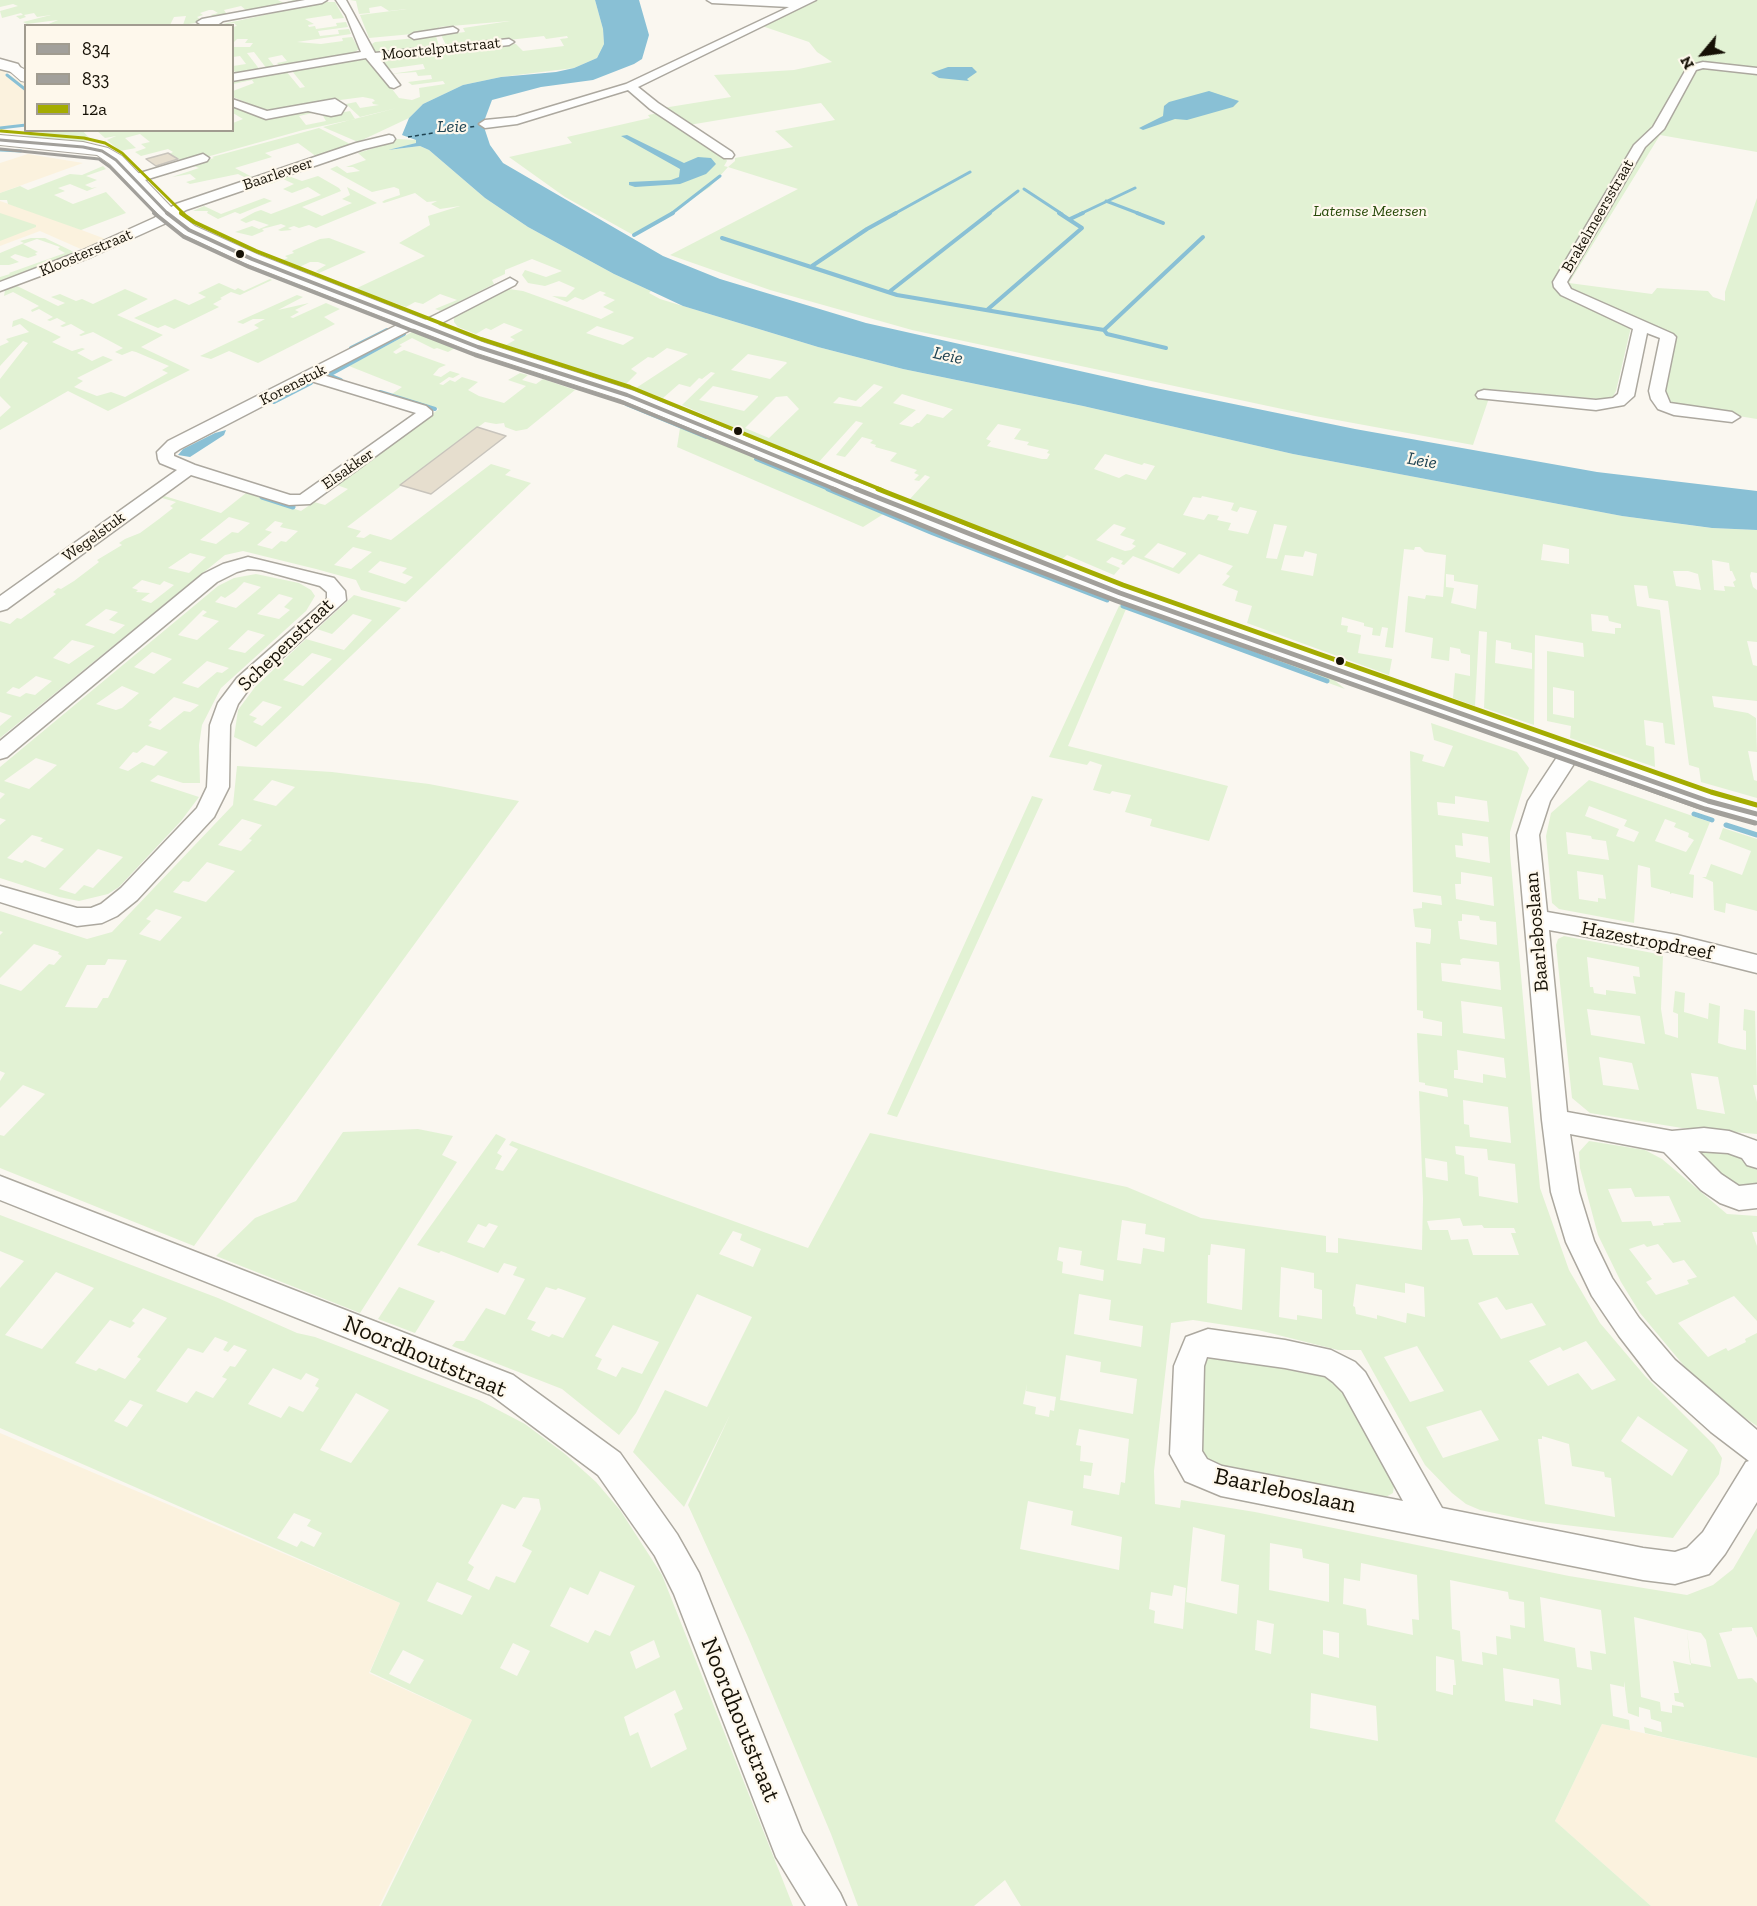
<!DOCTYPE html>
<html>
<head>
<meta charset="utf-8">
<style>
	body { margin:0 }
	#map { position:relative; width:1757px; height:1906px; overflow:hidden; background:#faf7f0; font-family:"Zilla Slab",serif }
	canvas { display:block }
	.legend { position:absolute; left:24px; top:24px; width:210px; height:108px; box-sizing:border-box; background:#fef8ec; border:2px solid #a19c90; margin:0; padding:8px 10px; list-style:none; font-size:18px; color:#161106 }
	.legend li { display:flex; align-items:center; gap:12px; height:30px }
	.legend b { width:30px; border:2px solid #a19c90 }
	.north { position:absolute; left:1673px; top:24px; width:60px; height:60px; -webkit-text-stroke:4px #fef8ec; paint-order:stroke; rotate:241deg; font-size:16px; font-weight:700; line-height:24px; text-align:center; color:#161106 }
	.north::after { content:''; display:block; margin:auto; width:21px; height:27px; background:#161106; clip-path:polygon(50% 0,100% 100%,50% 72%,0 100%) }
</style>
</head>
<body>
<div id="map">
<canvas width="1757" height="1906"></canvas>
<ul class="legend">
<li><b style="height:8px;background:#a2a09b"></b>834</li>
<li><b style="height:8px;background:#a2a09b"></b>833</li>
<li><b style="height:8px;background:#a4ac01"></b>12a</li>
</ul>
<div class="north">N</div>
</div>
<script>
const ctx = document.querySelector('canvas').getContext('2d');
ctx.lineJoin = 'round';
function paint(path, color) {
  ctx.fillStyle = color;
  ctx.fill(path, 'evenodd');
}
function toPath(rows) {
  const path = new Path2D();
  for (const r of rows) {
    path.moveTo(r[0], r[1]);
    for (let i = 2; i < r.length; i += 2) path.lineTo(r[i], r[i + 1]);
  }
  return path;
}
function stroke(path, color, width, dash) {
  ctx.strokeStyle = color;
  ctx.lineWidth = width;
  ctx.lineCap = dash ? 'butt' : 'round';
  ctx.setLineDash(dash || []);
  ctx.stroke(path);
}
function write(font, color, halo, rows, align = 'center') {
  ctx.font = font + ' "Zilla Slab",serif';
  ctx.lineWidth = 4.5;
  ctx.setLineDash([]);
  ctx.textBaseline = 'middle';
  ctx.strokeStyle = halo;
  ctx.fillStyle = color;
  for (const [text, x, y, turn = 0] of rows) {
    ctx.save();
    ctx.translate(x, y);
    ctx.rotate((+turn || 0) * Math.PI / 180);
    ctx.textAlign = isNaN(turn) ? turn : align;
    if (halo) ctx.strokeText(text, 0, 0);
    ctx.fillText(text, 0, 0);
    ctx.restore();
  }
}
const built = toPath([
	[0,69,26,85,25,123,0,128],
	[28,154,83,163,0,193,0,163],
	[0,201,42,215,108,240,83,250,40,231,0,246],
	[0,1433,400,1603,369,1673,472,1720,379,1906,0,1906],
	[1602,1724,1757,1758,1757,1906,1651,1906,1555,1821]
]);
const green = toPath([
	[0,0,278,0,284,3,293,0,304,1,238,14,236,12,246,10,241,6,224,10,228,16,214,18,211,15,218,13,213,10,209,10,200,13,203,15,197,17,200,19,195,23,183,25,186,16,174,17,170,25,166,25,44,26,58,20,27,24,23,22,51,15,37,17,34,13,24,15,26,17,20,19,16,16,23,15,21,13,2,18,0,11,18,6,13,4,0,7],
	[350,0,595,0,603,29,604,44,597,58,574,68,501,77,463,85,423,104,409,118,358,142,323,127,397,108,360,117,346,104,356,102,360,108,379,105,373,104,372,102,375,101,373,99,363,97,264,110,233,97,233,91,254,83,252,80,233,84,233,81,286,71,300,88,305,87,292,71,364,58,368,58,399,98,412,100,420,97,419,88,445,84,443,81,412,85,408,82,432,79,431,75,418,76,416,72,390,74,425,69,423,64,387,69,379,60,492,45,516,44,523,51,564,46,560,39,568,38,567,36,546,39,544,36,376,55,372,44,375,42,436,36,439,46,446,45,441,35,465,32,463,28,510,21,439,27,439,30,434,32,369,38,360,15,407,9,389,11,381,6,369,8,370,13,359,14,356,1],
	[814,0,1757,0,1757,152,1660,135,1569,283,1652,294,1657,288,1708,291,1713,297,1725,301,1725,292,1757,198,1757,419,1670,405,1660,392,1671,339,1631,327,1616,391,1611,400,1488,389,1489,398,1473,445,1315,416,912,330,770,290,670,255,798,189,728,167,710,187,682,205,666,219,635,236,565,197,509,157,572,143,567,137,650,118,648,115,659,113,724,155,727,161,724,166,728,167,735,161,735,158,793,147,775,131,835,120,821,103,689,125,663,108,731,97,714,75,794,70,832,62,817,52,809,42,762,26],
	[324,2,335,2,344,18,333,19,331,15,305,19,314,24,308,25,309,27,315,26,316,29,337,26,336,23,346,22,348,27,318,31,320,36,339,34,338,30,349,29,351,34,297,42,321,44,343,41,342,38,352,37,359,49,352,54,280,66,277,63,287,61,282,55,268,58,275,67,267,69,254,52,247,53,260,70,236,74,233,69,233,66,246,64,240,56,233,57,233,47,250,47,253,43,245,43,248,39,237,39,233,43,233,27,237,26,234,23,214,26],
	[233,107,264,118,310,110,317,112,299,116,306,125,326,121,323,116,350,111,355,119,303,130,185,163,169,154,173,152,168,149,141,156,135,152,146,148,141,144,150,142,140,134,125,138,136,148,120,151,107,140,116,136,105,138,97,131,232,130,233,123,243,119,233,113],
	[319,128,352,145,317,157,298,143,265,153,272,157,235,168,254,178,242,182,239,181,246,178,238,174,190,184,186,182,196,179,190,174,172,177,199,168,191,165,214,158,212,157],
	[82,130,90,139,85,142,23,137,46,131],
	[398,139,416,140,417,143,389,150,420,146,429,150,485,198,528,227,614,274,651,291,649,293,660,299,818,347,903,369,1083,406,1293,454,1622,516,1711,528,1757,530,1757,573,1751,572,1750,576,1753,587,1757,590,1757,642,1747,641,1753,665,1757,666,1757,701,1712,696,1714,707,1748,713,1756,718,1757,752,1748,751,1754,780,1757,781,1757,798,1701,782,1699,768,1689,765,1668,601,1649,598,1647,586,1634,585,1637,606,1660,610,1675,745,1665,743,1663,723,1644,720,1646,745,1654,747,1655,767,1570,738,1571,726,1547,721,1547,651,1584,657,1583,643,1535,635,1534,725,1484,708,1487,632,1479,631,1475,706,1453,698,1455,673,1470,676,1470,655,1461,653,1460,649,1450,647,1449,661,1431,658,1433,638,1405,632,1408,596,1425,599,1426,595,1443,597,1446,555,1425,552,1420,547,1415,547,1414,550,1404,549,1393,648,1385,647,1388,628,1382,627,1380,636,1372,635,1373,628,1364,626,1364,623,1342,617,1341,625,1348,626,1347,632,1361,635,1358,653,1392,659,1389,675,1247,623,1252,606,1235,601,1238,591,1222,585,1230,576,1226,574,1233,566,1199,554,1179,574,1133,556,1124,565,1121,564,1123,561,1112,557,1106,562,1120,568,1114,575,1067,555,1060,561,932,512,932,508,909,500,930,477,925,475,919,481,914,480,919,475,914,473,917,470,890,461,897,453,875,447,876,445,870,443,873,440,862,437,845,457,836,455,863,423,856,421,817,464,682,405,715,373,711,372,702,379,699,378,690,387,679,384,663,398,636,388,688,354,667,348,653,358,648,357,631,369,637,373,624,386,506,345,515,340,510,337,523,330,504,323,491,330,486,328,476,334,458,327,454,322,454,317,509,289,523,291,601,319,614,312,603,307,615,300,603,295,606,293,600,291,583,300,575,297,567,302,552,296,566,297,575,288,559,281,545,286,528,283,522,275,525,270,546,277,562,271,532,259,505,270,505,274,492,280,494,284,441,311,435,309,457,300,440,294,423,304,415,302,406,307,355,289,425,256,399,243,430,225,428,216,460,206,440,209,431,204,437,201,427,202,415,193,384,203,382,202,385,200,400,195,399,189,394,187,372,192,330,169,337,166,347,173,360,171,353,167,346,167,366,160,358,153,387,144,386,141],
	[597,326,633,337,634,338,623,345,586,333],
	[748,354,786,362,787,363,770,379,731,370],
	[874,384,883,387,861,407,833,403,839,397,856,401],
	[713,386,758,396,758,397,744,411,699,400],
	[902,394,952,409,953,409,943,418,927,414,919,423,917,423,912,427,899,424,916,410,893,403],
	[787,396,799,409,769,438,745,428,776,397],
	[998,424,1021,429,1014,439,1029,442,1027,445,1049,450,1047,453,1050,454,1047,459,1042,459,987,446,991,441,986,439],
	[1105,454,1142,465,1144,463,1155,466,1146,480,1126,474,1119,478,1094,469],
	[1202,496,1234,503,1231,510,1237,512,1240,507,1257,511,1248,534,1228,530,1231,523,1217,520,1219,516,1208,514,1204,520,1183,515,1193,497,1201,498],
	[1114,524,1126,528,1120,535,1135,540,1132,544,1136,546,1131,550,1125,551,1096,540],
	[1274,524,1287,526,1277,559,1266,558],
	[1158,543,1186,553,1186,554,1173,568,1144,557],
	[1543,544,1569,549,1569,564,1541,560],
	[1305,551,1317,554,1313,576,1281,570,1285,555,1303,557],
	[1712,560,1729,563,1730,571,1732,571,1736,580,1733,582,1735,587,1724,586,1725,591,1714,590],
	[1673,571,1688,571,1698,574,1701,590,1676,586],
	[1446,574,1454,575,1454,581,1478,585,1476,609,1451,603,1454,588,1446,587],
	[1591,614,1608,616,1609,621,1621,624,1621,628,1615,628,1615,634,1592,631],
	[1496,640,1511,643,1511,649,1532,653,1532,669,1495,663],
	[1553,687,1574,691,1574,718,1553,714],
	[103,166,106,169,86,176,97,180,85,185,92,188,97,187,87,191,70,184,58,188,65,191,54,195,73,204,106,192,126,213,81,230,8,204,7,200,0,200,0,193,20,186,28,190,70,174,82,175],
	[283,174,302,181,318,176,339,188,341,191,302,207,322,216,352,203,342,199,350,195,347,187,377,203,316,228,309,225,299,228,294,226,288,228,292,230,281,231,278,230,286,226,281,224,262,229,264,231,252,236,235,232,252,226,259,229,269,225,254,220,246,223,240,220,255,212,261,210,271,214,321,195,308,187,292,193,283,189,294,184,283,179,271,184,264,181],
	[264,198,272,201,240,214,235,212,218,219,207,213,208,211,193,211,204,206,221,214],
	[0,213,36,225,36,227,0,241],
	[31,238,45,238,76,253,0,282,0,277,10,274,9,273,65,253,58,249,60,247,37,239,23,244,38,252,35,253,37,255,28,258,15,254,10,257,19,262,9,265,0,265,0,253,24,243,20,241],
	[329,238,366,252,319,273,316,271,326,265,318,262,310,262,295,269,277,262,288,258,285,256,294,253,292,251,320,239],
	[270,279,272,280,240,295,231,292,220,298,222,299,213,304,219,307,174,329,165,325,158,328,134,318,175,299,189,305,206,297,198,293,219,283,235,290,238,288,244,291],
	[17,286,58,306,65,303,51,297,60,294,76,301,82,299,93,304,125,289,148,299,117,315,163,335,141,347,190,370,108,411,68,391,0,430,0,417,11,407,0,396,0,379,28,343,23,341,0,366,0,346,9,342,6,339,29,332,20,324,12,327,13,321,22,318,61,337,52,342,72,351,82,348,85,349,77,353,92,361,103,356,113,360,77,378,83,381,74,387,97,396,111,392,125,397,168,373,162,370,169,366,136,352,132,351,122,355,115,352,123,348,93,332,81,336,79,335,85,332,71,324,63,327,60,326,66,323,57,318,50,321,47,320,53,317,39,309,32,312,31,310,39,306,13,292,4,296,5,290],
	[297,295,303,297,278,310,309,303,295,310,299,312,290,317,293,318,326,303,340,309,324,317,335,324,258,363,229,351,211,359,200,356,259,328,254,325,265,319,253,319,243,324,237,322],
	[412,332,455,348,448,352,437,348,434,349,412,338,399,345,402,346,393,352,396,354,404,350,446,365,439,368,433,375,441,377,450,371,460,374,453,378,449,377,439,384,443,385,450,380,455,382,462,377,465,378,478,382,468,390,479,396,504,403,526,386,508,380,520,373,528,375,522,380,536,384,543,379,575,390,527,429,516,431,505,427,504,423,496,424,485,422,347,527,361,531,356,537,364,538,370,534,391,540,491,464,511,470,505,475,531,483,406,602,361,590,356,580,316,569,243,551,225,555,0,738,0,726,12,716,0,712,0,621,10,624,17,618,21,619,56,594,53,592,58,588,61,589,74,581,99,562,97,560,122,545,119,543,125,539,140,533,159,519,173,508,170,506,176,502,162,498,158,501,154,500,161,495,221,513,246,493,301,511,314,502,325,505,348,489,337,485,439,409,392,394,402,387,349,366],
	[229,517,250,523,238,533,232,532,216,544,200,540],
	[275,521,283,523,280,527,298,531,286,542,281,541,272,549,257,545,272,532,265,530],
	[353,547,372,552,351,569,334,565],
	[190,553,206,557,189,573,168,568],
	[380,561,407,568,402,573,413,577,405,584,368,572],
	[142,580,160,585,164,581,174,585,151,603,141,600,150,593,136,592,138,590,132,588],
	[106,609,118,612,109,620,125,625,114,634,85,625],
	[72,640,95,646,69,664,53,658],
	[36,676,52,681,35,695,26,693,20,697,6,693,13,687,19,689],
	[627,401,701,433,885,513,863,527,677,447,680,428,622,404],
	[256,574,299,583,311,590,315,596,306,611,221,688,202,725,199,745,200,783,183,783,158,775,150,781,199,797,181,821,119,887,108,894,79,901,59,897,0,878,0,825,6,820,0,818,0,799,5,794,0,792,0,767,218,586,234,578],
	[244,582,261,587,236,608,215,602,221,596,225,598,235,591],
	[279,594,293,598,284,607,290,610,279,619,257,614],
	[203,610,207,612,202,616,219,621,197,640,178,635],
	[248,630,265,635,245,653,228,649],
	[152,652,172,659,154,674,134,667],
	[207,661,229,668,222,673,217,672,198,688,182,683],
	[122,686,139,693,122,708,116,710,96,704],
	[174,697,199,705,190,712,184,711,160,730,148,726,152,722,149,720],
	[146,745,168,752,154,766,142,762,128,771,119,768,133,752,137,753],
	[36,758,57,765,29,789,4,781],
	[32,835,43,838,40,841,64,849,45,868,25,860,22,863,7,858],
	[98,849,123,857,93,888,84,885,75,894,59,889],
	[354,595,401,608,256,747,234,737,238,710,255,687,306,639,344,650,372,620,353,614,332,634,317,629],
	[312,653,332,659,303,686,283,680],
	[263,701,282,707,262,726,253,722,257,718,249,715],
	[1123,603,1319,673,1333,679,1345,689,1126,609,1068,746,1228,786,1209,841,1150,826,1152,819,1125,812,1131,795,1112,791,1110,794,1093,790,1102,765,1090,761,1087,765,1049,757,1119,606],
	[1431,723,1517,752,1529,768,1510,832,1510,853,1540,1188,1569,1270,1600,1323,1645,1376,1714,1445,1722,1458,1719,1474,1673,1538,1532,1521,1480,1510,1466,1504,1452,1493,1425,1465,1361,1350,1338,1350,1258,1330,1193,1320,1171,1323,1154,1471,1155,1504,1180,1508,1181,1500,1255,1512,1569,1576,1687,1595,1713,1585,1733,1569,1757,1528,1757,1638,1752,1627,1732,1628,1732,1631,1719,1633,1738,1679,1752,1678,1757,1683,1757,1758,1645,1733,1644,1727,1662,1732,1661,1722,1651,1719,1650,1710,1639,1707,1639,1717,1628,1713,1624,1681,1624,1687,1610,1684,1613,1716,1629,1720,1630,1730,1602,1724,1555,1821,1651,1906,1021,1906,1005,1880,974,1906,858,1906,831,1834,748,1637,688,1505,730,1415,684,1507,633,1452,665,1390,707,1407,752,1317,697,1294,636,1413,619,1435,562,1389,452,1346,456,1341,464,1341,486,1308,505,1315,525,1279,513,1275,517,1267,504,1263,498,1273,441,1251,439,1253,417,1245,496,1134,506,1139,497,1153,502,1156,495,1169,503,1171,518,1149,509,1145,512,1141,808,1248,870,1133,1127,1187,1201,1218,1326,1236,1326,1252,1338,1253,1338,1238,1422,1250,1423,1199,1419,1091,1448,1097,1447,1089,1425,1085,1425,1083,1419,1082,1417,1033,1442,1036,1442,1022,1423,1018,1423,1011,1417,1010,1416,942,1430,944,1431,937,1431,929,1415,927,1413,909,1422,908,1422,902,1442,905,1441,896,1413,892,1410,751,1424,755,1422,761,1444,767,1453,746,1434,740],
	[1455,796,1487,801,1489,822,1438,815,1437,802,1455,804],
	[1462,833,1488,837,1490,863,1456,857,1455,845,1463,846],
	[1461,872,1492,877,1494,906,1456,899,1455,884,1461,884],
	[1462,914,1479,916,1480,920,1496,922,1497,945,1460,939,1458,921,1462,921],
	[1463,958,1499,962,1501,990,1442,981,1441,963,1461,965,1460,960],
	[1461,1001,1502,1007,1505,1039,1463,1033],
	[1457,1050,1504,1058,1506,1078,1483,1074,1483,1083,1454,1078,1454,1070,1458,1070],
	[1463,1100,1508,1107,1511,1143,1470,1137,1469,1125,1464,1124],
	[1455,1146,1487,1149,1488,1160,1515,1164,1518,1203,1479,1196,1478,1177,1465,1174,1464,1156,1456,1154],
	[1425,1158,1447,1162,1448,1181,1426,1177],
	[1460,1218,1463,1226,1482,1225,1484,1228,1514,1228,1516,1233,1511,1233,1519,1255,1473,1255,1468,1239,1451,1240,1448,1230,1430,1230,1427,1221],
	[1122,1220,1146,1224,1145,1234,1165,1238,1164,1252,1143,1248,1141,1264,1117,1260],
	[489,1223,498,1226,484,1248,467,1242,478,1224,486,1227],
	[733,1231,742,1234,740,1240,761,1249,753,1267,719,1254],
	[1211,1244,1245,1249,1242,1310,1207,1303,1208,1255,1210,1255],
	[1059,1247,1082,1251,1080,1265,1104,1270,1103,1281,1062,1273,1063,1262,1057,1260],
	[1281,1267,1314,1273,1314,1288,1322,1290,1322,1319,1297,1315,1297,1320,1279,1317],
	[1405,1283,1424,1287,1425,1317,1407,1313,1406,1323,1377,1315,1377,1319,1356,1314,1355,1307,1353,1306,1356,1284,1405,1293],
	[546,1287,556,1290,558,1288,586,1298,563,1338,552,1334,549,1337,531,1330,536,1322,527,1319],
	[1079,1294,1111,1300,1109,1320,1143,1326,1141,1347,1074,1334],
	[1497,1297,1506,1310,1532,1303,1546,1325,1501,1339,1478,1303],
	[613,1325,659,1342,642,1374,622,1367,616,1377,597,1369,602,1359,595,1356],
	[1586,1341,1616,1380,1592,1390,1578,1373,1548,1386,1529,1361,1560,1347,1563,1351],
	[1417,1346,1444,1391,1410,1402,1384,1357],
	[1066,1355,1101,1362,1100,1372,1137,1379,1133,1414,1060,1400],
	[1027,1384,1026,1391,1056,1397,1054,1411,1050,1410,1049,1417,1035,1414,1036,1407,1023,1404],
	[1481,1410,1499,1440,1443,1458,1426,1427],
	[1638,1416,1688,1450,1672,1476,1621,1441],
	[1079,1429,1129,1439,1125,1483,1121,1482,1119,1495,1083,1488,1084,1475,1091,1476,1093,1463,1080,1461,1081,1446,1076,1445],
	[1542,1436,1569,1444,1572,1466,1604,1472,1605,1477,1611,1478,1615,1517,1545,1504,1538,1439,1542,1439],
	[1028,1501,1073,1511,1071,1525,1122,1537,1119,1570,1020,1549],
	[1193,1527,1225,1535,1221,1581,1239,1585,1237,1614,1186,1602],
	[1270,1543,1302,1549,1303,1558,1329,1564,1329,1602,1269,1590],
	[1361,1563,1417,1575,1419,1620,1412,1619,1413,1635,1367,1625,1366,1609,1343,1604,1344,1578,1360,1581],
	[1450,1580,1508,1592,1509,1599,1524,1602,1525,1628,1510,1625,1511,1639,1496,1636,1497,1655,1482,1652,1483,1665,1462,1661,1460,1631,1452,1629],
	[1174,1585,1186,1588,1183,1629,1154,1623,1155,1611,1149,1609,1151,1592,1172,1596],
	[1540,1597,1601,1610,1606,1654,1590,1651,1592,1670,1577,1667,1575,1648,1544,1641],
	[1634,1617,1687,1630,1691,1665,1673,1661,1679,1693,1674,1693,1675,1701,1683,1703,1684,1707,1672,1705,1672,1713,1661,1711,1660,1702,1641,1697],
	[1257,1620,1274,1624,1271,1654,1255,1650],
	[1323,1630,1339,1633,1339,1658,1323,1654],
	[1687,1630,1701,1633,1706,1640,1711,1667,1690,1663],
	[1436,1656,1454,1660,1456,1685,1453,1685,1453,1695,1436,1691],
	[1503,1668,1559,1679,1561,1705,1533,1699,1533,1706,1505,1701],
	[1311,1693,1376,1706,1378,1741,1310,1728],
	[237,766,332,772,429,784,519,801,194,1246,0,1168,0,1135,4,1136,45,1094,23,1085,0,1108,0,1081,5,1073,0,1071,0,984,21,991,49,964,54,965,62,956,58,954,59,952,34,944,0,978,0,935,3,932,0,931,0,911,87,939,112,932,233,805],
	[272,780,295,787,276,806,253,800],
	[242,819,262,825,249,839,252,840,241,851,218,845],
	[207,862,235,871,206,902,173,892,183,881,189,882],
	[156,909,182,917,160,941,139,934,151,921,146,919],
	[108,959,127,960,108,998,103,998,97,1008,65,1007,87,965,105,965],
	[1589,780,1710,822,1689,874,1694,875,1693,898,1672,893,1670,894,1670,892,1651,887,1650,868,1638,865,1634,923,1559,909,1552,903,1546,836,1551,813],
	[1589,806,1627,820,1624,826,1639,832,1634,842,1616,836,1619,829,1585,816],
	[1665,819,1676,823,1674,827,1689,833,1688,837,1694,840,1686,852,1655,841],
	[1566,832,1591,836,1592,839,1606,841,1609,860,1568,854],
	[1577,871,1603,875,1606,899,1598,898,1598,902,1579,899],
	[1032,796,1043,799,897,1117,887,1114],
	[1723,828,1757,839,1757,911,1726,903,1725,913,1714,910,1713,882,1702,877,1706,877,1711,864,1742,875,1751,851,1719,839],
	[1564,936,1663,955,1661,1009,1665,1034,1678,1038,1678,1014,1673,1012,1675,991,1685,993,1684,1012,1708,1019,1709,1003,1720,1006,1718,1043,1731,1047,1746,1050,1746,1031,1743,1030,1744,1009,1755,1011,1757,1085,1753,1085,1757,1102,1757,1134,1682,1128,1590,1113,1572,1098,1556,945,1558,939],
	[1587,957,1639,967,1640,977,1633,976,1636,994,1606,990,1606,995,1594,993,1593,987,1590,987],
	[1587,1009,1640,1016,1645,1044,1591,1035],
	[1599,1057,1632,1063,1639,1090,1603,1085],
	[1691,1073,1718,1077,1725,1114,1697,1109],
	[418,1129,453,1136,442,1155,457,1162,360,1313,216,1256,255,1218,296,1201,343,1132],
	[1589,1141,1645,1150,1662,1159,1727,1214,1757,1216,1757,1232,1752,1232,1757,1246,1757,1321,1734,1296,1678,1323,1708,1357,1726,1348,1728,1351,1746,1342,1745,1339,1757,1333,1757,1426,1733,1410,1685,1367,1640,1313,1621,1282,1598,1235,1580,1168,1579,1152],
	[1631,1188,1635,1197,1669,1196,1681,1222,1663,1223,1664,1225,1653,1226,1651,1221,1622,1222,1608,1189],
	[1644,1244,1647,1247,1658,1244,1673,1263,1684,1260,1697,1277,1687,1280,1689,1284,1656,1295,1646,1282,1652,1279,1629,1249],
	[1705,1148,1737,1153,1752,1163,1757,1169,1757,1184,1743,1189,1686,1151],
	[0,1215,218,1298,297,1333,315,1337,479,1400,525,1424,565,1454,596,1482,620,1510,662,1575,793,1906,381,1906,472,1720,370,1672,400,1603,0,1428,0,1288,24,1261,0,1251],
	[56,1272,94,1288,42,1349,5,1335],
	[143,1308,167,1318,137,1357,141,1359,125,1379,99,1368,96,1371,75,1363,110,1320,130,1328,135,1323,132,1321],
	[215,1337,228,1342,223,1350,228,1352,234,1345,247,1350,235,1367,230,1366,222,1377,227,1379,213,1398,196,1391,187,1403,156,1391,188,1348,203,1353],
	[273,1368,301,1380,306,1373,319,1379,315,1386,319,1388,303,1412,289,1406,281,1418,248,1404],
	[356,1393,389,1410,351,1463,320,1450],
	[130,1400,143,1405,127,1427,114,1421],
	[523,1497,539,1499,541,1509,522,1546,532,1551,515,1583,496,1576,489,1590,467,1580,474,1567,468,1563,502,1504,515,1509],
	[294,1513,311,1520,307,1526,322,1533,314,1547,301,1541,297,1547,277,1538],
	[600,1571,635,1586,610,1636,595,1630,588,1643,550,1626,570,1587,588,1595],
	[437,1582,472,1596,462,1615,427,1601],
	[654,1640,660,1657,636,1669,630,1652],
	[513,1643,530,1651,517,1676,500,1668],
	[403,1650,424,1660,410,1684,389,1674],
	[675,1690,683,1709,674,1714,687,1749,651,1768,638,1732,630,1736,624,1717],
	[399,1287,435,1301,415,1333,378,1319],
	[1218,1356,1329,1378,1337,1383,1388,1473,1394,1485,1393,1493,1382,1499,1224,1467,1211,1461,1202,1452,1199,1439,1203,1370,1205,1362,1210,1357]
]);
const water = toPath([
	[595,0,639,0,649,35,642,59,634,64,593,80,541,87,492,100,483,124,490,145,503,163,663,256,720,279,866,323,1151,387,1355,429,1597,472,1757,491,1757,530,1712,528,1622,516,1293,454,1083,406,903,369,818,347,683,306,651,291,614,274,528,227,485,198,429,150,420,146,388,150,416,143,416,140,402,135,409,118,423,104,463,85,501,77,556,72,574,68,597,58,604,44,603,29],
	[948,67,972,67,977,72,967,79,969,81,939,78,931,73],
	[1209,91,1239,101,1233,107,1187,120,1175,119,1143,130,1139,128,1163,116,1164,106,1169,102],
	[627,135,684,163,698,157,711,158,716,164,706,174,680,184,635,187,629,185,629,182,671,180,679,177,680,169,621,136],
	[226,430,224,435,190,457,178,455,183,449,215,433]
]);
const streamFar2 = toPath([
	[7,75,26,90],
	[0,128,26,125],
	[0,150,21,151],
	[1024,189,1062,214],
	[1106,201,1140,214],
	[671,214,720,176],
	[894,214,970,172],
	[988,214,1018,191],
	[1080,214,1135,188]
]);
const streamFar1 = toPath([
	[1137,213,1163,223],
	[1070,219,1083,213],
	[634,235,673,213],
	[722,238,897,295,1104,330,1107,334,1166,348],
	[812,266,867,229,896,213],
	[889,292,990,213],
	[987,310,1082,228,1059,213],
	[1104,330,1203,237],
	[351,348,387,330],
	[341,380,329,375,404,334],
	[380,392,435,409],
	[274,402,311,383],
	[626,404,706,437],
	[756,459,831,490]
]);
const stream = toPath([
	[828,489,933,533,1107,600],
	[262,497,293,507],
	[1123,606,1327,681],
	[1694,814,1712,820],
	[1726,825,1757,835]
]);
const ferry = toPath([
	[408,137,477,126]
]);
const building = toPath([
	[168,153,178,159,156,166,146,159,168,153],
	[477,427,506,436,431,494,400,485,477,427]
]);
const minor = toPath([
	[305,0,327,0,322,3,223,21,216,26,203,26,197,22,202,19,305,0],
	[336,0,346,0,375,53,509,39,514,42,509,45,381,60,400,85,394,88,390,87,366,58,232,81,232,74,361,52,346,15,336,0],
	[707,0,816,0,638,87,658,103,732,152,734,155,732,158,724,158,650,109,628,90,517,124,485,128,479,124,485,120,516,117,626,84,789,7,712,3,707,0],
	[453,27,458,30,457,32,414,39,409,36,414,33,453,27],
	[1703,62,1757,68,1757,74,1703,68,1696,70,1664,129,1645,147,1567,282,1571,289,1673,334,1676,337,1665,391,1670,403,1732,412,1740,417,1732,422,1674,415,1658,409,1651,399,1649,391,1660,338,1647,333,1634,396,1624,405,1596,410,1478,398,1476,395,1478,392,1484,390,1596,400,1613,398,1618,394,1633,329,1561,295,1554,287,1553,282,1634,145,1653,127,1688,66,1703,62],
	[232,99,267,111,335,99,346,106,341,114,331,116,308,111,266,119,232,106,232,99],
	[389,135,393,136,395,139,393,142,364,149,186,210,164,224,91,257,0,291,0,282,81,251,154,218,176,204,356,143,389,135],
	[203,154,209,158,207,161,135,183,129,179,130,176,203,154],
	[510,278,517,282,515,285,428,330,423,332,416,327,323,375,426,406,432,411,432,415,310,504,289,505,191,475,7,609,0,611,0,596,177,470,160,463,158,459,157,452,168,441,407,320,412,318,419,323,510,278],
	[311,381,416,413,300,495,290,495,195,465,174,456,174,453,180,449,311,381],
	[248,557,334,578,345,591,346,600,251,686,238,704,230,725,229,787,214,817,137,900,117,916,102,923,77,926,0,902,0,886,77,908,91,908,101,904,121,888,197,808,207,787,210,725,218,703,237,678,327,599,327,592,320,586,261,570,248,569,237,572,217,582,7,757,0,759,0,741,203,574,223,564,248,557],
	[1570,746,1577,748,1581,753,1550,801,1539,835,1547,912,1677,935,1757,955,1757,973,1677,953,1549,930,1567,1112,1672,1131,1704,1128,1729,1131,1757,1141,1757,1168,1747,1165,1742,1158,1728,1153,1698,1151,1721,1174,1739,1186,1757,1184,1757,1208,1739,1210,1720,1203,1701,1190,1664,1152,1570,1134,1579,1192,1594,1241,1612,1278,1639,1318,1675,1360,1757,1430,1757,1502,1725,1554,1709,1574,1675,1584,1643,1580,1221,1496,1185,1481,1170,1454,1174,1366,1186,1337,1208,1329,1285,1340,1331,1350,1355,1362,1365,1372,1442,1508,1643,1548,1675,1552,1687,1548,1703,1532,1746,1462,1749,1461,1711,1432,1653,1380,1619,1336,1592,1296,1566,1242,1551,1192,1542,1120,1517,835,1528,801,1563,748,1570,746],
	[1207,1357,1285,1368,1325,1376,1333,1382,1343,1392,1403,1501,1222,1466,1207,1459,1202,1451,1204,1366,1207,1357],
	[0,1176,513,1375,620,1453,677,1534,699,1573,802,1832,840,1893,846,1906,806,1906,776,1857,674,1594,655,1556,598,1475,491,1395,0,1200,0,1176]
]);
const major = toPath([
	[12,63,26,70,26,82,21,81,5,67,12,63],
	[0,135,83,142,108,148,122,156,175,211,195,226,259,255,485,343,634,391,971,528,1129,588,1716,793,1757,804,1757,824,1698,808,1111,598,955,538,620,399,471,351,245,263,183,234,163,219,110,164,97,155,0,145,0,135]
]);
const highway = toPath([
	[0,59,18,64,20,67,12,72,0,69,0,59]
]);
const bus1Far2 = toPath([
	[0,140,83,147,102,151,116,160,168,214]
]);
const bus1Far1 = toPath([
	[167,213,189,230,252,259,478,347,627,395,859,490]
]);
const bus1 = toPath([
	[856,489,1120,593,1708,801,1757,814]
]);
const bus2Far2 = toPath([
	[0,149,99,159,110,167,156,214]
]);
const bus2Far1 = toPath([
	[154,213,184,237,249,267,475,355,624,403,837,490]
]);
const bus2 = toPath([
	[833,489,960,541,1117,601,1705,809,1755,823]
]);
const bus3Far2 = toPath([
	[1,131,84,138,105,143,122,153,184,214]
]);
const bus3Far1 = toPath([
	[181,213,194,222,256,251,481,339,630,387,882,490]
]);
const bus3 = toPath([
	[878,489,1123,585,1711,792,1757,805]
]);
const markers = [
	[240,254,5,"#161106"],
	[738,431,5,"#161106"],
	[1340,661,5,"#161106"]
];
const farStreetnames = [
	["Moortelputstraat",441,49,-6],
	["Baarleveer",278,174,-19],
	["Brakelmeersstraat",1598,216,-60],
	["Kloosterstraat",86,253,-23],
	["Korenstuk",293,385,-27],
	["Elsakker",348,469,-35],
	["Wegelstuk",94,537,-36]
];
const farParknames = [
	["Latemse Meersen",1370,211]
];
const farWaternames = [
	["Leie",452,127],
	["Leie",948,356,13],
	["Leie",1422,461,10]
];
const streetNames = [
	["Schepenstraat",286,645,-44],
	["Baarleboslaan",1537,932,-95],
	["Hazestropdreef",1647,941,11]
];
const nearStreetnames = [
	["Noordhoutstraat",425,1357,23],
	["Baarleboslaan",1285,1491,12],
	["Noordhoutstraat",740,1720,68]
];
paint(built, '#fbf2de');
paint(green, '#e2f2d4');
paint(water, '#89c0d5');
stroke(streamFar2, '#89c0d5', 3);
stroke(streamFar1, '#89c0d5', 4);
stroke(stream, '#89c0d5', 5);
stroke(ferry, '#204453', 1.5, [4, 3]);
paint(building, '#e6dece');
stroke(building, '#c8c4bc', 1.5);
stroke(minor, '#aca89f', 3);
stroke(major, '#aca89f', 2);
stroke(highway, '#aca89f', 3);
paint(minor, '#fefefd');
paint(major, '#fefefd');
paint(highway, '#fefefd');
stroke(bus1Far2, '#a2a09b', 3);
stroke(bus1Far1, '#a2a09b', 4);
stroke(bus1, '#a2a09b', 5);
stroke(bus2Far2, '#a2a09b', 3);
stroke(bus2Far1, '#a2a09b', 4);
stroke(bus2, '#a2a09b', 5);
stroke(bus3Far2, '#a4ac01', 3);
stroke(bus3Far1, '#a4ac01', 4);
stroke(bus3, '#a4ac01', 5);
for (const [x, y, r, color] of markers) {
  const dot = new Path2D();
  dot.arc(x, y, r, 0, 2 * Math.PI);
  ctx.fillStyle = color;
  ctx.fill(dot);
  stroke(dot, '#fef8ec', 2);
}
write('16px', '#161106', '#fef8ec', farStreetnames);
write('italic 16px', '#284a09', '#fef8ec', farParknames);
write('italic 18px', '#204453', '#fef8ec', farWaternames);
write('20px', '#161106', '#fef8ec', streetNames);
write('24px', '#161106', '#fef8ec', nearStreetnames);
</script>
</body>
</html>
